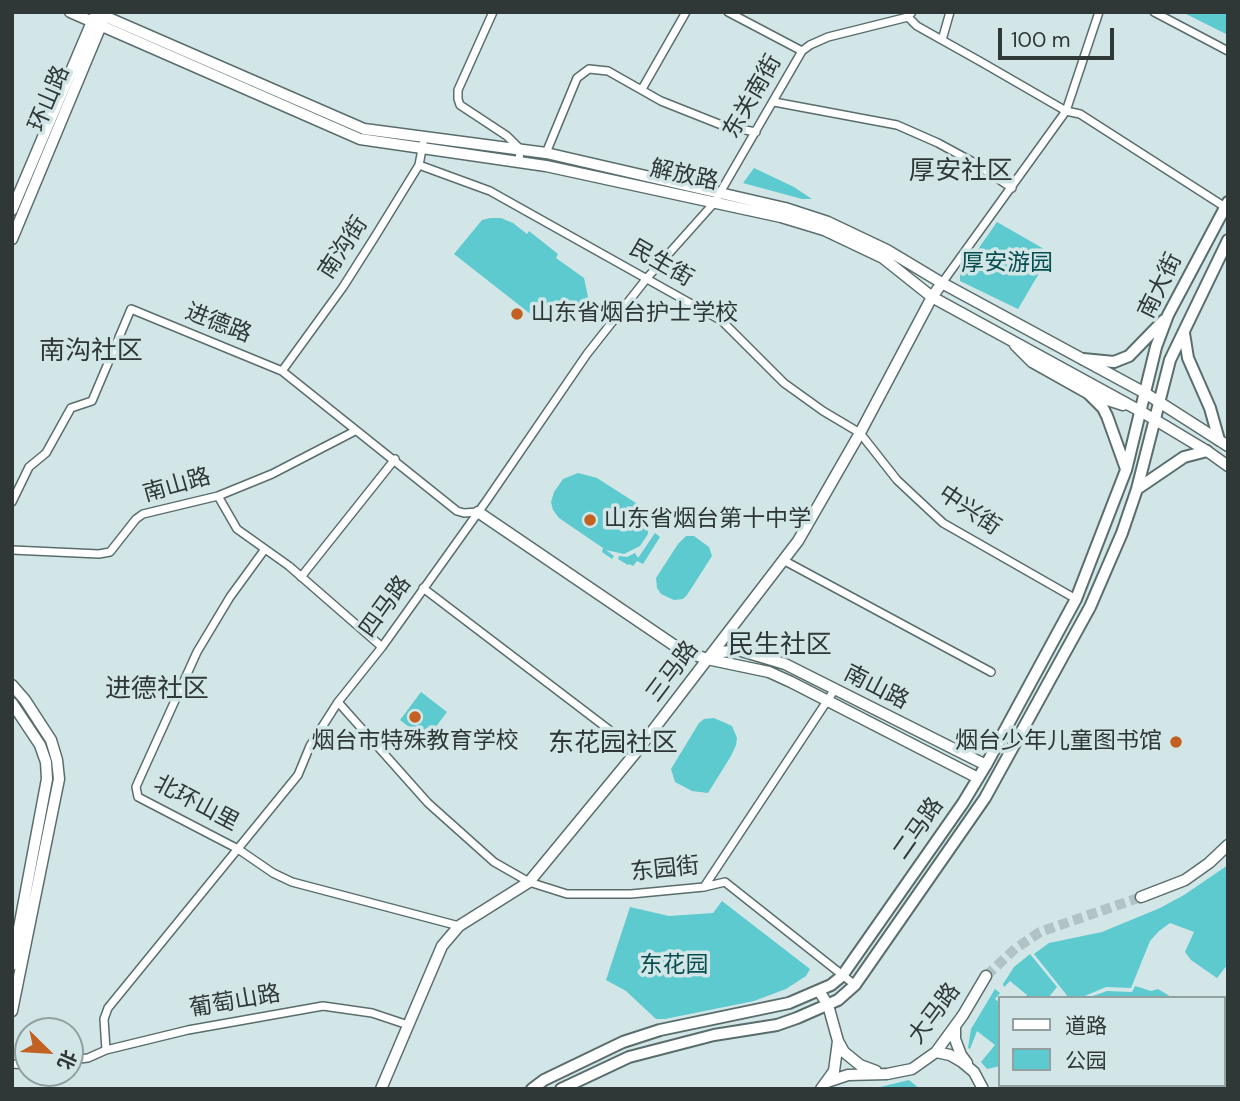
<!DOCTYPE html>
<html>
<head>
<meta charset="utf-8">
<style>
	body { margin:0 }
	#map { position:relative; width:1240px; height:1101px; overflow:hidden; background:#d2e6e7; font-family:"DM Sans","Noto Sans SC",sans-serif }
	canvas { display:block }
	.frame { position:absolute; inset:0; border:14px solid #2f3737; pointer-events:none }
	.legend { position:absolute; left:998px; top:996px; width:228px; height:91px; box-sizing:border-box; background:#d2e6e7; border:2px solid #91a0a1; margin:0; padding:9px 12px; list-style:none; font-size:21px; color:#2f3737 }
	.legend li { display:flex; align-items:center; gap:14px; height:35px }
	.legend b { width:35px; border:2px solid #91a0a1 }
	.north { position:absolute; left:14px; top:1017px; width:70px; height:70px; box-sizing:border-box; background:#d2e6e7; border:2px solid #91a0a1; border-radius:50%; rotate:114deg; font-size:19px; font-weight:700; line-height:28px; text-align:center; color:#2f3737 }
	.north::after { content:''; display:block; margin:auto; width:24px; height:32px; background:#c26122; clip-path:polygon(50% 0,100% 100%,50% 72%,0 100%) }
	.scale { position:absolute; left:998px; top:28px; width:116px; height:32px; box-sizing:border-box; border:4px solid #2f3737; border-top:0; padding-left:9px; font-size:21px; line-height:24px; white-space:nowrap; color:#2f3737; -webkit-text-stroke:5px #d2e6e7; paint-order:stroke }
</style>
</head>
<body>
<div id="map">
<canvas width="1240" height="1101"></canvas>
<div class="frame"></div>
<ul class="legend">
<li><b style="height:9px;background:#fff"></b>道路</li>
<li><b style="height:19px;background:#5ccacf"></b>公园</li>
</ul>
<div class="north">北</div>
<div class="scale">100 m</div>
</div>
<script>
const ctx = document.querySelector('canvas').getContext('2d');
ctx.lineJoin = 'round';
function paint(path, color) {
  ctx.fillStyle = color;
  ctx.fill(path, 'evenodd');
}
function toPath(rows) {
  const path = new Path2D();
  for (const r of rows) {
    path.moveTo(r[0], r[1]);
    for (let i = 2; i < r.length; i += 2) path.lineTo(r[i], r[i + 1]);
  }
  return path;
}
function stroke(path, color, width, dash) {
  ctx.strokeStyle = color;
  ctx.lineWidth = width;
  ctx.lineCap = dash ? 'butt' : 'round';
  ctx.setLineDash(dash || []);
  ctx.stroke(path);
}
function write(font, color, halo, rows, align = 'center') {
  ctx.font = font + ' "DM Sans","Noto Sans SC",sans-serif';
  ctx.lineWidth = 7;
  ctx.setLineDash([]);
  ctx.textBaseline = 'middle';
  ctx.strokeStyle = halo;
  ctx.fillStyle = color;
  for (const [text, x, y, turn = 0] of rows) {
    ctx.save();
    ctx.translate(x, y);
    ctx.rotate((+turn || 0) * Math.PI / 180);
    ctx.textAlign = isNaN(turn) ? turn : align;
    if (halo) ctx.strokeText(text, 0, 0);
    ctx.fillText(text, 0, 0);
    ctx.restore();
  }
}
const green = toPath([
	[1182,12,1228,12,1228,35],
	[754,168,794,187,812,199,802,199,743,183],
	[490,218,501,218,513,223,527,234,529,231,558,254,556,258,584,278,588,297,579,313,570,321,559,324,542,323,454,254,482,220],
	[997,222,1051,253,1018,309,960,281,960,275],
	[578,473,597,478,672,526,668,530,647,517,648,534,640,546,624,554,606,550,614,556,612,559,602,552,603,548,559,518,553,510,551,502,554,492,563,479],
	[655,533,660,537,643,564,637,561,633,566,629,564,628,565,618,559,619,556,627,557,635,553,638,558],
	[686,536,694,536,709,547,712,556,687,595,683,599,674,600,661,594,657,588,656,578,678,544],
	[421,692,447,712,426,740,400,720],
	[714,718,732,726,737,738,736,745,731,756,708,793,692,791,675,782,671,769,699,723,704,719],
	[1228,865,1228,964,1217,978,1191,960,1185,952,1194,932,1170,923,1159,931,1150,941,1131,988,1106,987,1080,998,1069,998,1034,954,1049,943,1102,932,1160,908,1184,895],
	[722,901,810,969,806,976,786,989,754,1001,665,1019,656,1019,626,991,606,980,630,907,669,916,713,913],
	[1030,954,1057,987,1048,998,1025,998,1027,995,1010,981,1004,987,1003,984,1014,967],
	[1135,986,1151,991,1158,989,1173,998,1087,998,1107,991,1132,992],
	[995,989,1000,993,995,999,1000,1003,1000,1066,987,1069,981,1062,995,1045,977,1031,970,1049,968,1048,971,1029],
	[909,1080,920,1089,872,1089]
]);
const secondaryTunnel = toPath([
	[986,976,1016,948,1040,932,1141,897]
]);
const street = toPath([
	[493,12,458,90,458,99,460,105,507,136,520,149,519,162],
	[728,12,802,51],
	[1154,12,1228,51],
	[908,17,917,26,983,63,1066,111,1080,114,1225,207],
	[942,40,950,12],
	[642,89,686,12],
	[774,102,897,125,938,143,973,162,1012,188],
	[546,153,577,78,589,69,608,71,661,101,724,126,756,132],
	[419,165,490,191,722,321,784,383,823,411,860,433,897,480,943,523,1076,599],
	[942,283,1066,111,1099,12],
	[282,371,343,287,376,235,419,165,423,144],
	[218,496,237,529,289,566,382,647],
	[12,502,29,467,46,453,71,408,92,401,131,309,282,371,457,511,464,513,478,512],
	[265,549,230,597,197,652,139,780,136,787,138,797,238,849,273,873,292,882,459,926],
	[12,550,99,554,110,552,136,519,143,514,218,496,272,474,355,431],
	[783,560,991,672],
	[301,577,395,459],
	[423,588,637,751],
	[338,702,428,803,494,862,529,882,567,894,631,894,704,887,725,882,855,985],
	[704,887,835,689],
	[106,1050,104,1019,108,1008,298,775,310,746,338,702,382,647,487,500,587,354,647,278,714,203,802,51,810,45,828,37,908,17,912,12],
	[70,1060,88,1058,106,1050,188,1030,323,1006,372,1013,408,1025],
	[12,1064,28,1065]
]);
const secondary = toPath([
	[70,12,360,139,546,166,781,217,824,230,883,258,932,297,1142,412,1207,451,1228,466],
	[95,12,364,129,546,153,785,208,828,222,887,250,942,283,1145,393,1228,446],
	[12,210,94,17],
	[12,239,102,23],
	[1015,345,1032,362,1089,394,1123,405],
	[478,512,681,650,707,659,769,672,791,682,978,778],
	[710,658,722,652,738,650,785,664,986,765],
	[12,685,25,700,51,740,57,760,59,779,12,1011],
	[12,703,40,745,46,762,47,779,12,965],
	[1141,897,1185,880,1209,863,1228,845],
	[819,991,828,1005,838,1041,844,1052,860,1065,876,1071],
	[955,1026,955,1039,961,1055,967,1063],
	[936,1052,950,1055,962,1062,974,1072,983,1089],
	[827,1082,848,1075,887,1074,912,1069,936,1052,963,1015,986,976],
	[381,1089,442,946,459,926,529,882,637,751,798,541,860,433,932,297,942,283],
	[821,1089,834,1071,838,1041]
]);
const primary = toPath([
	[1184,333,1188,358,1210,408,1219,440],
	[1083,359,1114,362,1129,356,1164,320],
	[1089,394,1103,408,1107,416,1126,469],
	[1137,489,1184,457,1207,451],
	[532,1089,544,1080,623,1042,660,1030,789,1003,831,985,842,976,963,803,986,765,1076,599,1126,470,1156,347,1168,315,1228,202],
	[561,1089,629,1057,714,1035,777,1025,797,1018,838,1000,855,985,985,798,1090,607,1122,533,1137,489,1170,360,1228,240]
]);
const markers = [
	[517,314,7,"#c26122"],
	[590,520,7,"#c26122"],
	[415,717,7,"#c26122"],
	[1176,742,7,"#c26122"]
];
const streetNames = [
	["东关南街",753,97,-60],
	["环山路",50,99,-67],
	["解放路",684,176,12],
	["南沟街",344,248,-57],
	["民生街",661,264,30],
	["南大街",1161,286,-64],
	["进德路",218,324,21],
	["南山路",177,486,-16],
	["中兴街",969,511,34],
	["四马路",386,607,-54],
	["三马路",673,672,-53],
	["南山路",876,688,27],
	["北环山里",196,804,28],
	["二马路",919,829,-55],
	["东园街",665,870,-6],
	["葡萄山路",235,1002,-10],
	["大马路",935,1014,-53]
];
const parkNames = [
	["厚安游园",1007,264],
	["东花园",674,966]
];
const poiNames = [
	["山东省烟台护士学校",531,314],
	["山东省烟台第十中学",604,520],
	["烟台市特殊教育学校",415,742,"center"],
	["烟台少年儿童图书馆",1162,742,"right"]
];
const quarterNames = [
	["厚安社区",961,172],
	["南沟社区",91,352],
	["民生社区",780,646],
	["进德社区",157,690],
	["东花园社区",613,744]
];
paint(green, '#5ccacf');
stroke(secondaryTunnel, '#b1c3c4', 10, [10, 5]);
stroke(street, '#5a6d6d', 10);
stroke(secondary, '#5a6d6d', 13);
stroke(primary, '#5a6d6d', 14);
stroke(street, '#fff', 7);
stroke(secondary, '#fff', 10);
stroke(primary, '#fff', 10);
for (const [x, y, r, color] of markers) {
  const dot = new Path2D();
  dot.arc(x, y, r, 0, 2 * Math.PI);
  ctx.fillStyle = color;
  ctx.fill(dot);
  stroke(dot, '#d2e6e7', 2.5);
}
write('23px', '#2f3737', '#d2e6e7', streetNames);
write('23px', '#084d50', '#d2e6e7', parkNames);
write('23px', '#2f3737', '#d2e6e7', poiNames, 'left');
write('26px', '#2f3737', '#d2e6e7', quarterNames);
</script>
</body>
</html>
